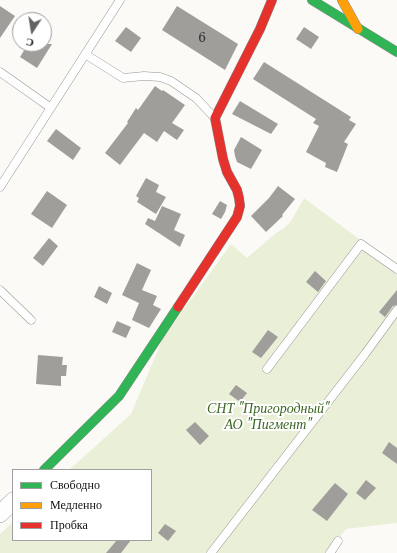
<!DOCTYPE html>
<html>
<head>
<meta charset="utf-8">
<style>
	body { margin:0 }
	#map { position:relative; width:397px; height:553px; overflow:hidden; background:#fcfaf6; font-family:"Libre Baskerville",serif }
	canvas { display:block }
	.legend { position:absolute; left:12px; top:469px; width:140px; height:72px; box-sizing:border-box; background:#fff; border:1px solid #9f9f9f; margin:0; padding:5px 7px; list-style:none; font-size:12px; color:#101010 }
	.legend li { display:flex; align-items:center; gap:8px; height:20px }
	.legend b { width:20px; border:1px solid #9f9f9f }
	.north { position:absolute; left:12px; top:12px; width:40px; height:40px; box-sizing:border-box; background:#fff; border:1px solid #9f9f9f; border-radius:50%; rotate:192deg; font-size:11px; font-weight:700; line-height:16px; text-align:center; color:#101010 }
	.north::after { content:''; display:block; margin:auto; width:14px; height:18px; background:#636260; clip-path:polygon(50% 0,100% 100%,50% 72%,0 100%) }
</style>
</head>
<body>
<div id="map">
<canvas width="397" height="553"></canvas>
<ul class="legend">
<li><b style="height:5px;background:#30b455"></b>Свободно</li>
<li><b style="height:5px;background:#ff9f0a"></b>Медленно</li>
<li><b style="height:5px;background:#e5322d"></b>Пробка</li>
</ul>
<div class="north">С</div>
</div>
<script>
const ctx = document.querySelector('canvas').getContext('2d');
ctx.lineJoin = 'round';
function paint(path, color) {
  ctx.fillStyle = color;
  ctx.fill(path, 'evenodd');
}
function toPath(rows) {
  const path = new Path2D();
  for (const r of rows) {
    path.moveTo(r[0], r[1]);
    for (let i = 2; i < r.length; i += 2) path.lineTo(r[i], r[i + 1]);
  }
  return path;
}
function stroke(path, color, width, dash) {
  ctx.strokeStyle = color;
  ctx.lineWidth = width;
  ctx.lineCap = dash ? 'butt' : 'round';
  ctx.setLineDash(dash || []);
  ctx.stroke(path);
}
function write(font, color, halo, rows, align = 'center') {
  ctx.font = font + ' "Libre Baskerville",serif';
  ctx.lineWidth = 4;
  ctx.setLineDash([]);
  ctx.textBaseline = 'middle';
  ctx.strokeStyle = halo;
  ctx.fillStyle = color;
  for (const [text, x, y, turn = 0] of rows) {
    ctx.save();
    ctx.translate(x, y);
    ctx.rotate((+turn || 0) * Math.PI / 180);
    ctx.textAlign = isNaN(turn) ? turn : align;
    if (halo) ctx.strokeText(text, 0, 0);
    ctx.fillText(text, 0, 0);
    ctx.restore();
  }
}
const green = toPath([
	[304,198,397,267,397,523,346,529,327,553,0,553,0,534,13,522,13,540,151,540,151,470,69,470,131,414,163,338,231,244,247,258,276,233,284,228,291,221]
]);
const building = toPath([
	[0,6,15,16,0,38],
	[177,6,238,44,225,70,162,30],
	[126,27,141,38,131,52,115,41],
	[304,27,319,37,311,49,296,39],
	[28,44,52,44,37,68,20,57],
	[264,62,351,117,349,120,356,124,344,142,348,144,337,172,325,167,326,163,306,152,319,126,313,123,316,119,253,79],
	[155,86,162,91,163,90,185,105,172,123,184,130,177,140,164,131,157,142,144,133,120,165,105,153,128,123,127,122,136,108,138,110],
	[240,101,278,124,271,134,232,114],
	[56,129,81,148,73,160,47,141],
	[241,137,262,150,251,169,237,162,235,156,234,150],
	[146,178,159,185,156,192,166,197,156,214,137,202,139,198,136,196],
	[278,186,295,199,282,215,283,216,266,232,251,216,269,198],
	[47,191,67,205,52,228,31,214],
	[220,201,227,205,225,212,221,219,212,214],
	[162,206,181,214,174,230,185,235,180,247,145,224,148,218,155,221],
	[49,238,58,246,43,266,33,258],
	[137,263,151,270,142,290,157,296,153,305,161,309,149,328,132,320,139,303,122,295],
	[315,271,326,281,318,292,306,282],
	[99,286,112,293,107,304,94,297],
	[397,290,397,305,393,306,385,317,379,312],
	[117,321,131,327,126,338,112,332],
	[268,330,278,337,261,358,252,352],
	[38,355,63,357,62,365,67,365,66,376,61,376,61,386,36,384],
	[236,385,247,393,240,402,229,394],
	[195,422,209,436,200,445,186,430],
	[389,442,397,448,397,464,382,453],
	[366,480,376,488,365,500,356,493],
	[335,483,348,494,327,521,312,510],
	[165,524,176,531,168,541,158,533],
	[117,540,131,540,121,553,106,553]
]);
const lane = toPath([
	[85,54,123,78,144,76,160,77,171,81,196,98,214,117],
	[0,72,51,108],
	[0,187,120,0],
	[0,290,31,320],
	[267,369,361,244,397,269],
	[211,553,365,354,397,310],
	[330,553,338,541]
]);
const street = toPath([
	[0,514,13,501]
]);
const fast = toPath([
	[312,0,397,52],
	[44,470,119,396,178,307]
]);
const slow = toPath([
	[342,0,358,29]
]);
const jam = toPath([
	[178,307,237,217,240,206,239,198,237,190,227,172,223,159,215,118,260,29,272,0]
]);
const numberNames = [
	["6",202,39]
];
const parkNames = [
	["СНТ \"Пригородный\"",268,409],
	["АО \"Пигмент\"",268,425]
];
paint(green, '#eaf0d7');
paint(building, '#a09e9b');
stroke(lane, '#969594', 9);
stroke(street, '#969594', 18);
stroke(fast, '#8d8c8a', 10);
stroke(slow, '#8d8c8a', 10);
stroke(jam, '#8d8c8a', 10);
stroke(lane, '#fffefe', 8);
stroke(street, '#fffefe', 17);
stroke(fast, '#30b455', 9);
stroke(slow, '#ff9f0a', 9);
stroke(jam, '#e5322d', 9);
write('12px', '#343433', null, numberNames);
write('italic 14px', '#3c6623', '#fff', parkNames);
</script>
</body>
</html>
